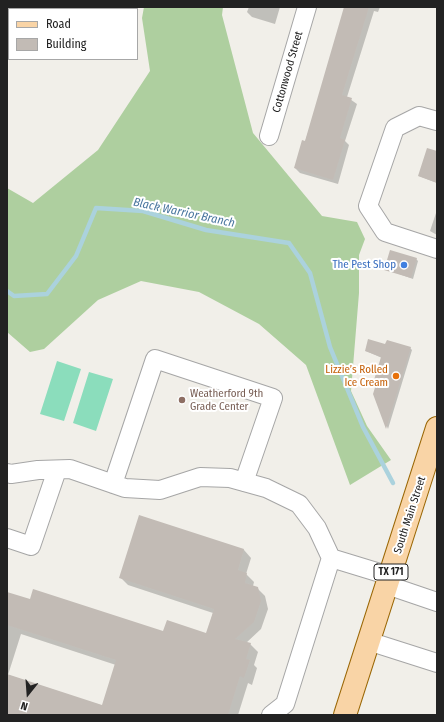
<!DOCTYPE html>
<html>
<head>
<meta charset="utf-8">
<style>
	body { margin:0 }
	#map { position:relative; width:444px; height:722px; overflow:hidden; background:#f1efe9; font-family:"Fira Sans Condensed",sans-serif }
	canvas { display:block }
	.frame { position:absolute; inset:0; border:8px solid #222; pointer-events:none }
	.legend { position:absolute; left:8px; top:8px; width:130px; height:52px; box-sizing:border-box; background:#fff; border:1px solid #a7a7a7; margin:0; padding:5px 7px; list-style:none; font-size:12px; color:#222 }
	.legend li { display:flex; align-items:center; gap:8px; height:20px }
	.legend b { width:20px; border:1px solid #a7a7a7 }
	.north { position:absolute; left:8px; top:674px; width:40px; height:40px; -webkit-text-stroke:3px #fff; paint-order:stroke; rotate:197deg; font-size:11px; font-weight:700; line-height:16px; text-align:center; color:#222 }
	.north::after { content:''; display:block; margin:auto; width:14px; height:18px; background:#222; clip-path:polygon(50% 0,100% 100%,50% 72%,0 100%) }
</style>
</head>
<body>
<div id="map">
<canvas width="444" height="722"></canvas>
<div class="frame"></div>
<ul class="legend">
<li><b style="height:5px;background:#f9d4a6"></b>Road</li>
<li><b style="height:11px;background:#c2bbb5"></b>Building</li>
</ul>
<div class="north">N</div>
</div>
<script>
const ctx = document.querySelector('canvas').getContext('2d');
ctx.lineJoin = 'round';
function paint(path, color) {
  ctx.fillStyle = color;
  ctx.fill(path, 'evenodd');
}
function toPath(rows) {
  const path = new Path2D();
  for (const r of rows) {
    path.moveTo(r[0], r[1]);
    for (let i = 2; i < r.length; i += 2) path.lineTo(r[i], r[i + 1]);
  }
  return path;
}
function stroke(path, color, width, dash) {
  ctx.strokeStyle = color;
  ctx.lineWidth = width;
  ctx.lineCap = dash ? 'butt' : 'round';
  ctx.setLineDash(dash || []);
  ctx.stroke(path);
}
function write(font, color, halo, rows, align = 'center') {
  ctx.font = font + ' "Fira Sans Condensed",sans-serif';
  ctx.lineWidth = 4;
  ctx.setLineDash([]);
  ctx.textBaseline = 'middle';
  ctx.strokeStyle = halo;
  ctx.fillStyle = color;
  for (const [text, x, y, turn = 0] of rows) {
    ctx.save();
    ctx.translate(x, y);
    ctx.rotate((+turn || 0) * Math.PI / 180);
    ctx.textAlign = isNaN(turn) ? turn : align;
    if (halo) ctx.strokeText(text, 0, 0);
    ctx.fillText(text, 0, 0);
    ctx.restore();
  }
}
const forest = toPath([
	[144,7,223,7,222,15,253,133,322,216,357,222,365,239,359,255,359,293,351,391,367,426,391,460,350,485,306,365,259,324,199,292,141,281,98,300,44,349,30,352,7,332,7,188,33,203,98,150,150,71,142,18]
]);
const pitch = toPath([
	[57,361,81,369,64,421,40,414],
	[89,372,113,379,96,431,73,423]
]);
const shadow = toPath([
	[249,7,280,7,275,24,252,17,247,12],
	[348,7,380,7,378,12,374,11,347,97,357,104,345,141,349,145,338,184,300,173,295,168,305,142],
	[437,152,437,183,419,176],
	[437,210,437,235,430,231],
	[416,259,418,261,413,279,385,269],
	[386,346,410,348,412,350,388,429,374,394,378,383,375,380,382,358,366,351],
	[140,516,244,550,251,558,246,574,254,582,253,586,257,588,265,596,268,609,261,629,246,643,250,644,258,652,254,665,257,668,252,685,248,683,238,715,7,715,7,593,30,600,164,632,207,634,213,613,128,585,120,577],
	[21,634,116,665,103,706,8,675]
]);
const stream = toPath([
	[7,291,14,296,47,294,76,256,96,208,143,211,206,230,289,243,310,273,330,347,363,427,393,483]
]);
const building = toPath([
	[344,7,369,7,342,95,352,98,340,138,345,140,333,180,294,168,302,140,305,141],
	[427,148,437,151,437,183,418,176],
	[390,250,417,258,411,278,384,270],
	[368,339,385,344,387,340,411,347,386,429,373,394,377,381,374,380,381,357,365,351],
	[139,515,244,549,238,570,247,573,245,583,258,587,261,601,254,622,235,639,251,643,246,659,250,660,244,678,240,676,228,715,7,715,7,674,102,705,116,660,7,625,7,592,30,599,33,589,163,631,167,620,206,633,214,609,119,578]
]);
const minor = toPath([
	[437,121,419,116,395,128,368,206,385,232,437,249],
	[269,136,307,7],
	[7,473,11,474,38,470,70,469,125,488,160,490,200,477,230,478,266,488,299,504,317,528,331,558,285,704,271,715],
	[113,484,155,359,273,398,244,482],
	[7,538,31,546,57,470],
	[331,558,390,576],
	[387,585,437,602],
	[368,641,437,663]
]);
const major = toPath([
	[345,715,437,428]
]);
const markers = [
	[404,265,4,"#3f7fe0"],
	[396,376,4,"#e8710a"],
	[182,400,4,"#8d6e63"]
];
const shields = [
	[391,572,34]
];
const shieldNames = [
	["TX 171",391,572]
];
const streetNames = [
	["Cottonwood Street",288,72,-74],
	["South Main Street",410,515,-72]
];
const shopNames = [
	["The Pest Shop",396,265]
];
const foodNames = [
	["Lizzie’s Rolled",388,370],
	["Ice Cream",388,383]
];
const educationNames = [
	["Weatherford 9th",190,394],
	["Grade Center",190,407]
];
const waterNames = [
	["Black Warrior Branch",184,213,12]
];
paint(forest, '#aecf9f');
paint(pitch, '#8bddbc');
paint(shadow, '#0003');
stroke(stream, '#abd2dd', 4.5);
paint(building, '#c2bbb5');
stroke(minor, '#a6a6a6', 20);
stroke(major, '#9a6705', 24);
stroke(minor, '#fff', 18);
stroke(major, '#f9d4a6', 22);
for (const [x, y, r, color] of markers) {
  const dot = new Path2D();
  dot.arc(x, y, r, 0, 2 * Math.PI);
  ctx.fillStyle = color;
  ctx.fill(dot);
  stroke(dot, '#fff', 1.5);
}
for (const [x, y, w] of shields) {
  const box = new Path2D();
  box.roundRect(x - w / 2, y - 8, w, 16, 3);
  ctx.fillStyle = '#fff';
  ctx.fill(box);
  stroke(box, '#222', 1);
}
write('bold 10px', '#222', null, shieldNames);
write('11px', '#222', '#fff', streetNames);
write('11px', '#366cbe', '#fff', shopNames, 'right');
write('11px', '#c56008', '#fff', foodNames, 'right');
write('11px', '#785e54', '#fff', educationNames, 'left');
write('italic 12px', '#4a769f', '#fff', waterNames);
</script>
</body>
</html>
